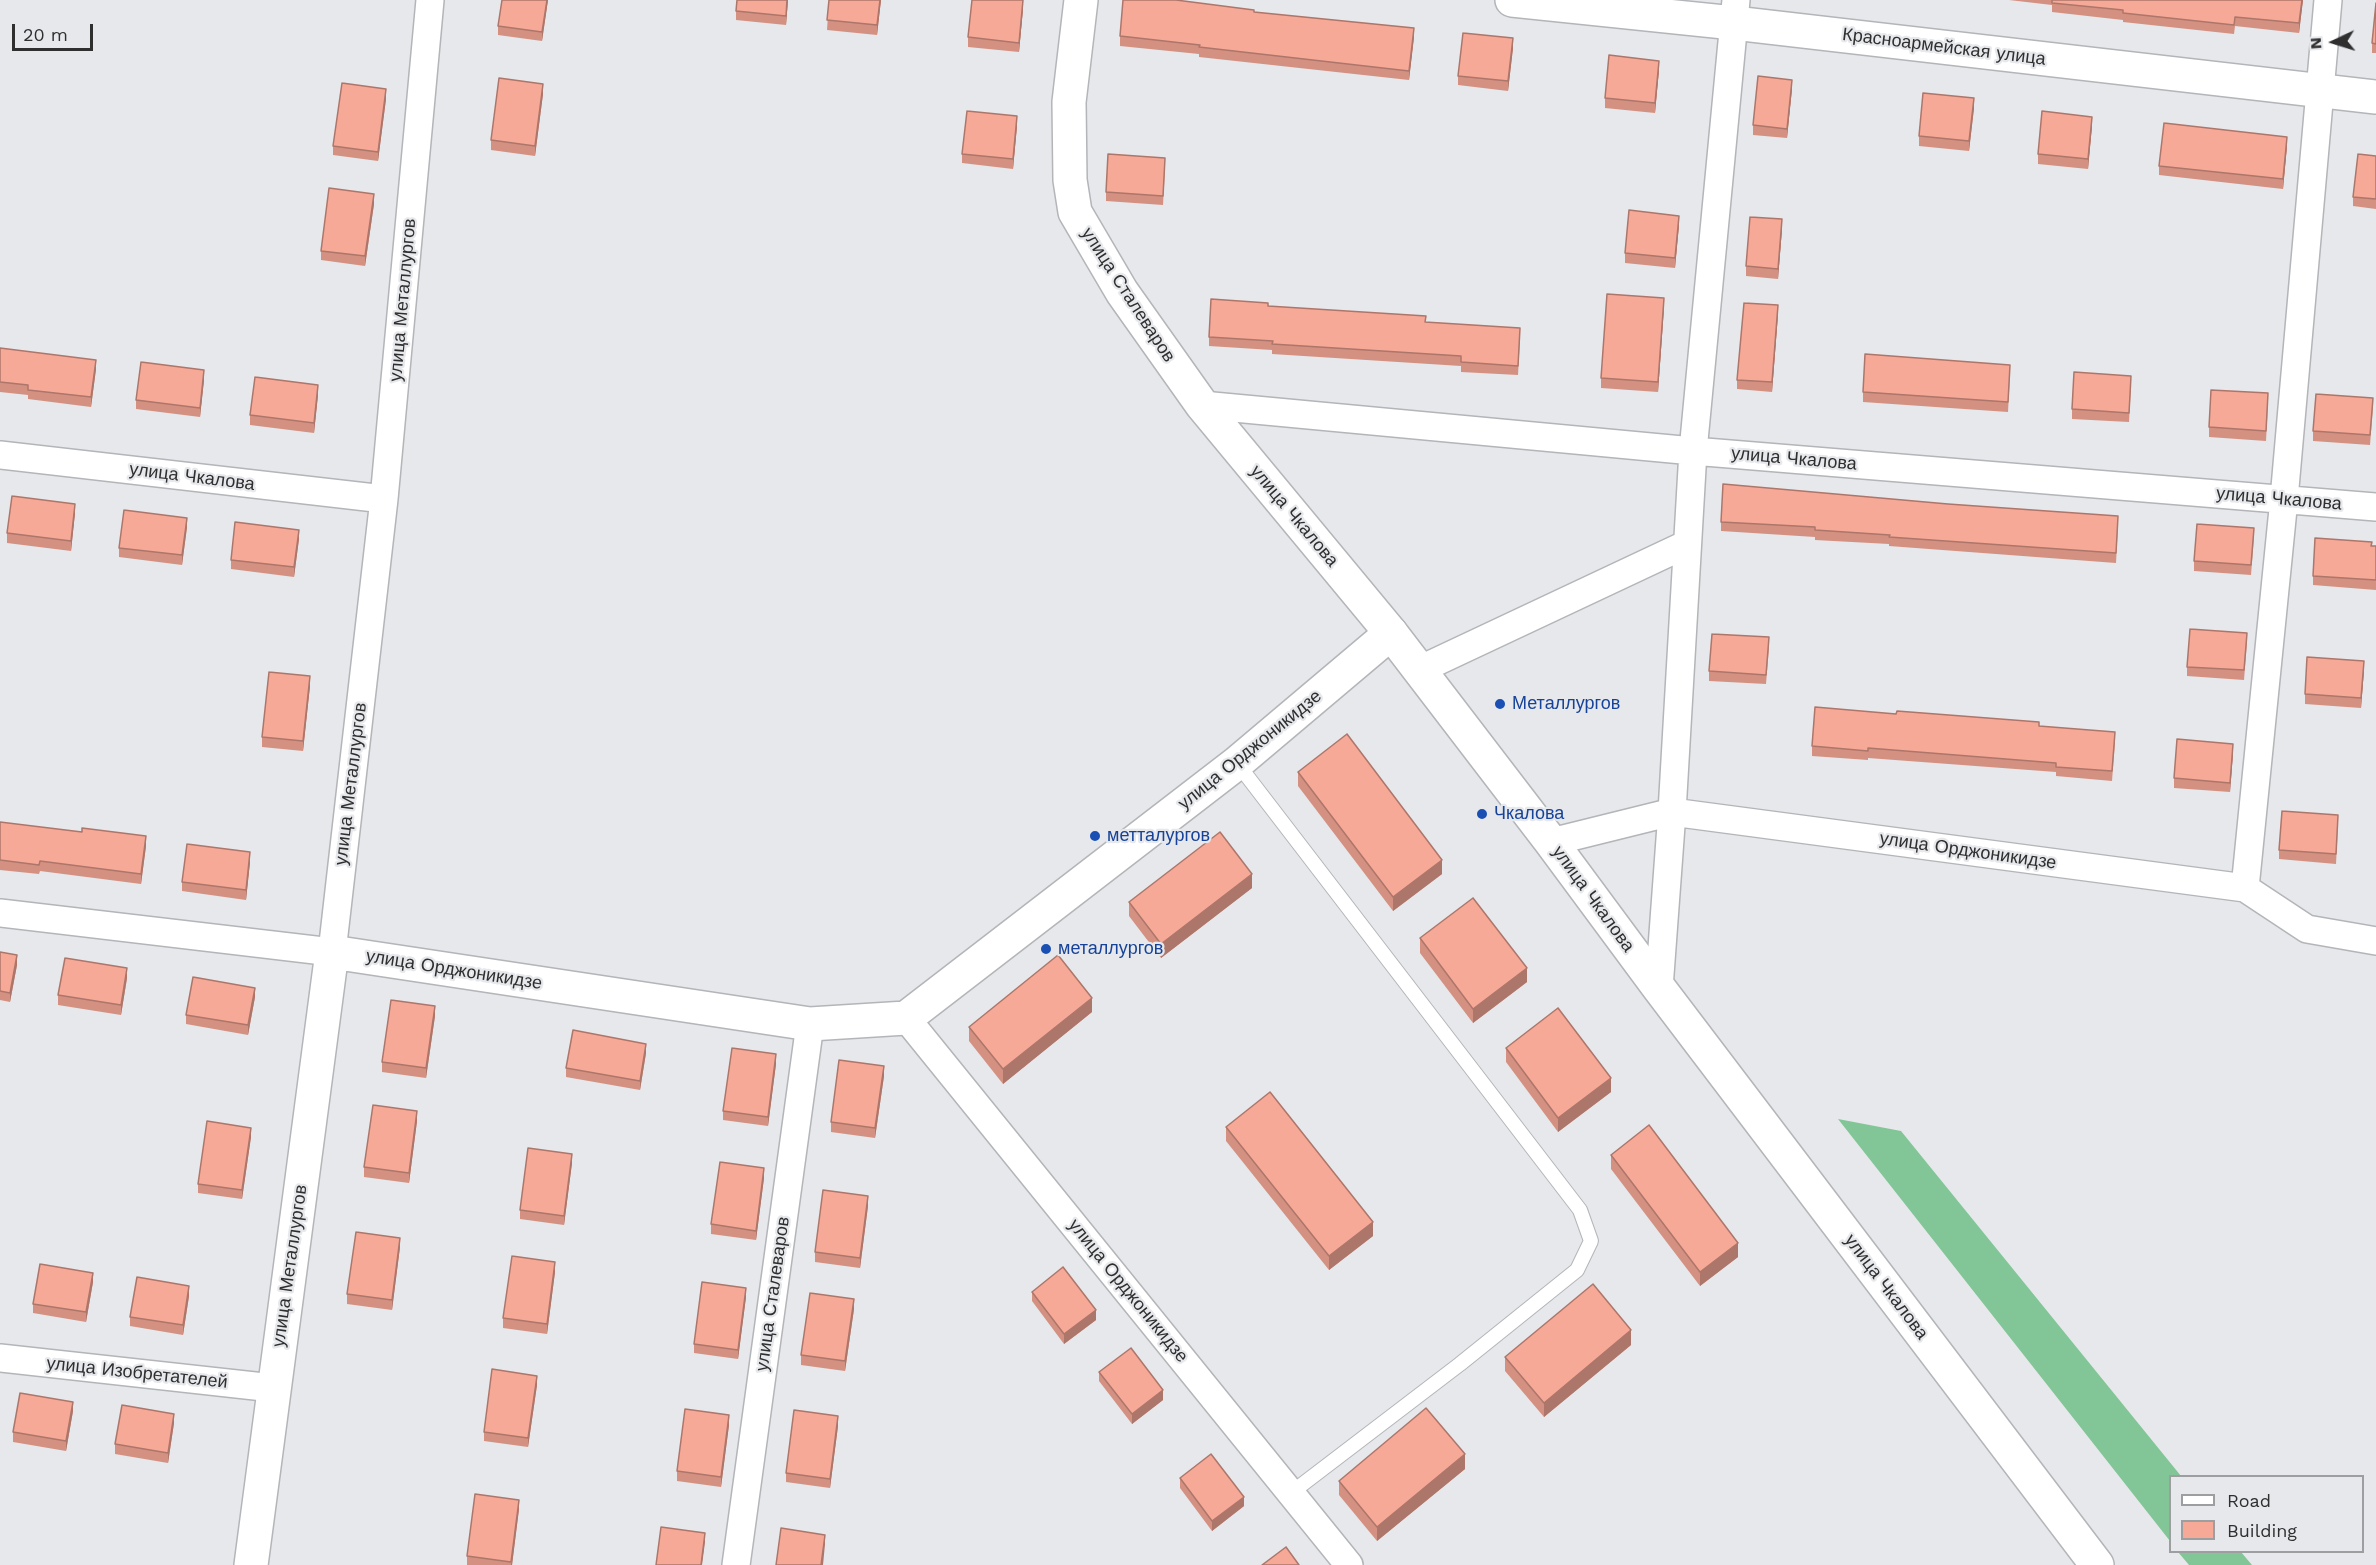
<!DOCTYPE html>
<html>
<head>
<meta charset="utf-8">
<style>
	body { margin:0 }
	#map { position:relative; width:2376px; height:1565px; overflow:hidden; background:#e6e8eb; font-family:"Work Sans",sans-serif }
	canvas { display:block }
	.legend { position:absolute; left:2169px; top:1475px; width:195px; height:78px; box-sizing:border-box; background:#e6e8eb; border:2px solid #9d9ea0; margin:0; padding:8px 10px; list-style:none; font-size:18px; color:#2f2f30 }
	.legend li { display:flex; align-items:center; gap:12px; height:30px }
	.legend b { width:30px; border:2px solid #9d9ea0 }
	.north { position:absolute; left:2304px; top:12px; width:60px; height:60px; -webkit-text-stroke:4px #e6e8eb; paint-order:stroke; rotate:266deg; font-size:16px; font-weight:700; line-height:24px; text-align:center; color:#2f2f30 }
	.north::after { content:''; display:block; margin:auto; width:21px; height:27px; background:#2f2f30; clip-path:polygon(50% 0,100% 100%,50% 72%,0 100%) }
	.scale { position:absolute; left:12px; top:24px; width:81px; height:27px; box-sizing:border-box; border:3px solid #2f2f30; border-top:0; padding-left:8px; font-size:18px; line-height:21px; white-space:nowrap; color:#2f2f30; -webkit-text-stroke:4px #e6e8eb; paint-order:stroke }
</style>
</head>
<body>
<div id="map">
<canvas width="2376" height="1565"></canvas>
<ul class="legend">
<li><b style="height:8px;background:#fff"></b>Road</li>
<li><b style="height:16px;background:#f7a997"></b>Building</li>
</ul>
<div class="north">N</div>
<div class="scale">20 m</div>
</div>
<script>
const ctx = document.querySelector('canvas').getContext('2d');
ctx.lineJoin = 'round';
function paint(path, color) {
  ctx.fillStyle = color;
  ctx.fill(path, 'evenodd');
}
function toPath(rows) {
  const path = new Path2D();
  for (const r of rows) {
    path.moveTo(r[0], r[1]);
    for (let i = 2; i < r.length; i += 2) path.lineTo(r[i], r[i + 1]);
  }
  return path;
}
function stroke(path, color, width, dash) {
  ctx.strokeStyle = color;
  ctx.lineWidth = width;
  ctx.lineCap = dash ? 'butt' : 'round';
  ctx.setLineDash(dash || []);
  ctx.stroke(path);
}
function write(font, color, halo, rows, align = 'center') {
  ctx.font = font + ' "Work Sans",sans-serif';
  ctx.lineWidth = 4.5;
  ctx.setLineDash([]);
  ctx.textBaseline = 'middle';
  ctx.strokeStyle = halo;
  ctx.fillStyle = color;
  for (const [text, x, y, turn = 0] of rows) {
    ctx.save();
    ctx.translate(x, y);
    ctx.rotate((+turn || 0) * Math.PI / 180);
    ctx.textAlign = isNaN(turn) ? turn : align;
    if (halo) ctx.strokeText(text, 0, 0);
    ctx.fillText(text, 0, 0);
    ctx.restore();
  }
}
const forest = toPath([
	[1838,1119,1901,1131,2181,1476,2170,1476,2170,1541],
	[2178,1552,2241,1552,2252,1565,2189,1565]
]);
const service = toPath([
	[1237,763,1580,1210,1591,1241,1577,1270,1460,1364,1291,1493]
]);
const minor = toPath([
	[1202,405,1693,451,2376,507],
	[0,455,384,499],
	[1419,670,1687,544],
	[1551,842,1672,812,2245,888,2307,929,2376,941],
	[2245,888,2284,499,2328,0],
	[0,913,332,952,384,499,430,0],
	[1659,988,1672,812,1693,451,1736,0],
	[906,1018,1349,1565],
	[0,1358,273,1388],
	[736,1565,810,1024]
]);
const tertiary = toPath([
	[1512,0,1734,23,2376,97]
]);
const secondary = toPath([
	[251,1565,332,952,810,1024,906,1018,1237,763,1391,633]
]);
const primary = toPath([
	[1081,0,1069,102,1070,180,1075,212,1122,292,1202,405,1391,633,1551,842,1659,988,2097,1565]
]);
const wall = toPath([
	[502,0,548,0,542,41,498,35,498,26],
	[788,0,786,25,736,20,736,11],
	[829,0,881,0,877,35,827,30],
	[2009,0,2303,0,2299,33,2235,26,2234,34,2123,22,2123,20,2052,12,2052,5],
	[2376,3,2376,53,2372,53,2372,43],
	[1023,9,1019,52,968,47,968,37],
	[1254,12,1414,37,1409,80,1199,57,1199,54,1120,46,1120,36],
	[1513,48,1508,91,1458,85,1458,76],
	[1659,70,1655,113,1605,108,1605,98],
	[1792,89,1787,138,1753,135,1753,125],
	[543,94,535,156,491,150,491,140],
	[386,99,378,161,333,155,333,146],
	[1974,108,1969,151,1919,146,1919,136],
	[1017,126,1013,169,962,163,962,154],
	[2092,126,2088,169,2038,164,2038,154],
	[2287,146,2283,189,2159,175,2159,166],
	[2376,156,2376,209,2353,206,2353,197],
	[1165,168,1163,205,1106,201,1106,192],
	[374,204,365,266,321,260,321,251],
	[1679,225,1675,268,1625,263,1625,253],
	[1782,229,1778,279,1746,276,1746,266],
	[1268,306,1426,322,1520,338,1518,375,1461,372,1461,366,1272,354,1272,350,1209,346,1209,337],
	[1664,307,1658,392,1601,388,1601,378],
	[1778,314,1772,392,1737,389,1737,380],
	[0,348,96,369,91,407,28,399,28,395,0,392],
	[2010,374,2008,412,1863,402,1863,392],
	[204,380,200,417,136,409,136,400],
	[2131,385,2129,422,2072,419,2072,409],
	[318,395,314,433,250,425,250,415],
	[2268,403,2266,441,2209,437,2209,427],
	[2373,407,2370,445,2313,441,2313,431],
	[75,513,71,551,7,543,7,533],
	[1721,522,2118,525,2116,563,1889,546,1889,544,1815,540,1815,537,1721,531],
	[187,527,182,565,119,557,119,548],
	[2254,537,2251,575,2194,571,2194,561],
	[299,539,294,577,231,569,231,560],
	[2371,546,2376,546,2376,590,2313,585,2313,576],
	[2247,642,2244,680,2187,676,2187,667],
	[1769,647,1766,684,1709,681,1709,671],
	[2364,670,2361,708,2305,704,2305,694],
	[310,686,303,751,262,747,262,737],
	[2039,726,2115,742,2112,781,2056,776,2056,772,1868,758,1868,760,1812,756,1812,746],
	[2233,753,2230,792,2174,788,2174,778],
	[1298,772,1442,874,1393,911,1298,786],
	[0,822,146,846,141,884,40,871,39,874,0,870],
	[2338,824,2336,864,2279,859,2279,850],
	[250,862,246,900,182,891,182,882],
	[1252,888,1161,958,1129,916,1129,902],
	[1420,938,1527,982,1473,1023,1420,953],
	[0,952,17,965,10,1002,0,1000],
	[127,978,121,1015,58,1005,58,995],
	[255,997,248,1035,186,1024,186,1015],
	[1092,1012,1003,1084,969,1041,969,1027],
	[435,1016,426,1078,382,1072,382,1062],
	[1506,1048,1611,1092,1558,1132,1506,1062],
	[646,1053,640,1090,566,1077,566,1068],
	[776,1064,768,1126,723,1120,723,1111],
	[884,1076,875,1138,831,1132,831,1122],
	[417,1121,409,1183,364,1177,364,1167],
	[1226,1127,1373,1236,1329,1270,1226,1141],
	[251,1137,242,1199,198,1193,198,1184],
	[1611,1155,1738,1257,1700,1286,1611,1169],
	[572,1163,564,1225,520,1219,520,1210],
	[764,1178,756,1240,711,1234,711,1224],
	[868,1206,860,1268,815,1262,815,1252],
	[400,1247,392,1310,347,1304,347,1294],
	[555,1272,547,1334,503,1328,503,1318],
	[93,1282,86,1322,33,1313,33,1304],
	[1032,1292,1096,1320,1064,1344,1032,1301],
	[189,1296,183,1335,130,1326,130,1317],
	[746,1297,738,1359,694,1353,694,1344],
	[854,1309,845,1371,801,1365,801,1355],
	[1631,1345,1544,1417,1505,1371,1505,1357],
	[1099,1372,1163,1400,1132,1424,1099,1381],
	[537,1385,528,1447,484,1441,484,1432],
	[73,1411,66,1451,13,1442,13,1432],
	[174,1423,168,1463,115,1454,115,1444],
	[729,1425,721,1487,677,1481,677,1471],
	[838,1426,830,1488,786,1482,786,1473],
	[1465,1469,1377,1541,1339,1495,1339,1481],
	[1180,1478,1244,1506,1212,1531,1180,1488],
	[519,1509,512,1565,467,1565,467,1556]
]);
const shadedWall = toPath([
	[547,0,548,0,542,41,542,32],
	[787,0,788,0,786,25,786,16],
	[880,0,881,0,877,35,877,25],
	[1023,0,1023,9,1019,52,1019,43],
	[2302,0,2303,0,2299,33,2299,23],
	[1414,28,1414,37,1409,80,1409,71],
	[1513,38,1513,48,1508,91,1508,81],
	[1659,61,1659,70,1655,113,1655,103],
	[1792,80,1792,89,1787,138,1787,129],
	[543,84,543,94,535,156,535,146],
	[386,89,386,99,378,161,378,152],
	[1974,98,1974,108,1969,151,1969,141],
	[1017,116,1017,126,1013,169,1013,159],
	[2092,117,2092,126,2088,169,2088,159],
	[2287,137,2287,146,2283,189,2283,179],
	[374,194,374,204,365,266,365,256],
	[1679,216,1679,225,1675,268,1675,258],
	[1782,219,1782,229,1778,279,1778,269],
	[1664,298,1664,307,1658,392,1658,382],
	[1778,305,1778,314,1772,392,1772,382],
	[96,360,96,369,91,407,91,397],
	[204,370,204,380,200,417,200,408],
	[318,385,318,395,314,433,314,423],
	[75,504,75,513,71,551,71,541],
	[187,518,187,527,182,565,182,555],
	[299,530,299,539,294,577,294,567],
	[2364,661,2364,670,2361,708,2361,698],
	[310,676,310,686,303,751,303,741],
	[2233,744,2233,753,2230,792,2230,783],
	[146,836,146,846,141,884,141,874],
	[250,852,250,862,246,900,246,890],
	[1442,860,1442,874,1393,911,1393,897],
	[1252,874,1252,888,1161,958,1161,944],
	[17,955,17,965,10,1002,10,993],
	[127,968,127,978,121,1015,121,1005],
	[1527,968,1527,982,1473,1023,1473,1009],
	[255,988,255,997,248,1035,248,1025],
	[1092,998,1092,1012,1003,1084,1003,1069],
	[435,1006,435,1016,426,1078,426,1068],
	[646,1044,646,1053,640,1090,640,1081],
	[776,1054,776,1064,768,1126,768,1117],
	[884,1066,884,1076,875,1138,875,1128],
	[1611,1078,1611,1092,1558,1132,1558,1118],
	[417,1111,417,1121,409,1183,409,1173],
	[251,1128,251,1137,242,1199,242,1190],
	[572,1154,572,1163,564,1225,564,1216],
	[764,1168,764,1178,756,1240,756,1231],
	[868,1196,868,1206,860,1268,860,1258],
	[1373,1222,1373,1236,1329,1270,1329,1256],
	[400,1238,400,1247,392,1310,392,1300],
	[1738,1243,1738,1257,1700,1286,1700,1272],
	[555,1262,555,1272,547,1334,547,1324],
	[93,1273,93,1282,86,1322,86,1312],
	[189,1286,189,1296,183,1335,183,1325],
	[746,1288,746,1297,738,1359,738,1350],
	[854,1299,854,1309,845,1371,845,1361],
	[1096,1310,1096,1320,1064,1344,1064,1334],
	[1631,1330,1631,1345,1544,1417,1544,1403],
	[537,1376,537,1385,528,1447,528,1438],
	[1163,1390,1163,1400,1132,1424,1132,1414],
	[73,1402,73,1411,66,1451,66,1441],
	[174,1414,174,1423,168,1463,168,1453],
	[729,1415,729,1425,721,1487,721,1477],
	[838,1416,838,1426,830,1488,830,1479],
	[1465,1454,1465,1469,1377,1541,1377,1527],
	[1244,1497,1244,1506,1212,1531,1212,1521],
	[519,1500,519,1509,512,1565,511,1565],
	[705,1533,705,1542,702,1565,701,1565],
	[825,1535,825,1544,823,1565,821,1565]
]);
const building = toPath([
	[502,0,547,0,542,32,498,26,502,0],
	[737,0,787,0,786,16,736,11,737,0],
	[829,0,880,0,877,25,827,20,829,0],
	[972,0,1023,0,1019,43,968,37,972,0],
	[1123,0,1176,0,1254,10,1254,12,1414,28,1409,71,1199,47,1200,45,1120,36,1123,0],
	[2052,0,2302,0,2299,23,2235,17,2234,25,2123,13,2123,10,2052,3,2052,0],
	[2376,3,2376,44,2372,43,2376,3],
	[1463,33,1513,38,1508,81,1458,76,1463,33],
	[1609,55,1659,61,1655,103,1605,98,1609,55],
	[1758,76,1792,80,1787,129,1753,125,1758,76],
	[499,78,543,84,535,146,491,140,499,78],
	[342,83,386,89,378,152,333,146,342,83],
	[1923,93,1974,98,1969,141,1919,136,1923,93],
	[967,111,1017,116,1013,159,962,154,967,111],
	[2042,111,2092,117,2088,159,2038,154,2042,111],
	[2164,123,2287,137,2283,179,2159,166,2164,123],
	[1108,154,1165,158,1163,196,1106,192,1108,154],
	[2358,154,2376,156,2376,199,2353,197,2358,154],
	[329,188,374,194,365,256,321,251,329,188],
	[1629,210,1679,216,1675,258,1625,253,1629,210],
	[1750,217,1782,219,1778,269,1746,266,1750,217],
	[1607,294,1664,298,1658,382,1601,378,1607,294],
	[1211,299,1268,303,1268,306,1426,316,1425,322,1520,328,1518,366,1461,362,1461,356,1272,344,1273,341,1209,337,1211,299],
	[1744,303,1778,305,1772,382,1737,380,1744,303],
	[0,348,96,360,91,397,28,390,28,385,0,382,0,348],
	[1865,354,2010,365,2008,402,1863,392,1865,354],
	[141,362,204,370,200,408,136,400,141,362],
	[2074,372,2131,376,2129,413,2072,409,2074,372],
	[255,377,318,385,314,423,250,415,255,377],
	[2211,390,2268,393,2266,431,2209,427,2211,390],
	[2316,394,2373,398,2370,435,2313,431,2316,394],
	[1723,484,1948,504,2118,516,2116,553,1889,537,1890,535,1815,530,1815,527,1721,522,1723,484],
	[12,496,75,504,71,541,7,533,12,496],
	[124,510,187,518,182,555,119,548,124,510],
	[235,522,299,530,294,567,231,560,235,522],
	[2197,524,2254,528,2251,565,2194,561,2197,524],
	[2315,538,2372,542,2371,546,2376,546,2376,580,2313,576,2315,538],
	[2190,629,2247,633,2244,670,2187,667,2190,629],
	[1712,634,1769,637,1766,675,1709,671,1712,634],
	[2307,657,2364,661,2361,698,2305,694,2307,657],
	[269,672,310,676,303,741,262,737,269,672],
	[1815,707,1896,714,1897,711,2039,722,2039,726,2115,732,2112,771,2056,767,2056,763,1868,748,1868,751,1812,746,1815,707],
	[1347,734,1442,860,1393,897,1298,772,1347,734],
	[2177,739,2233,744,2230,783,2174,778,2177,739],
	[2282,811,2338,815,2336,854,2279,850,2282,811],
	[0,822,82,832,82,828,146,836,141,874,40,861,39,865,0,860,0,822],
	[1220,832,1252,874,1161,944,1129,902,1220,832],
	[187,844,250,852,246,890,182,882,187,844],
	[1473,898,1527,968,1473,1009,1420,938,1473,898],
	[0,952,17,955,10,993,0,991,0,952],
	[1058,955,1092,998,1003,1069,969,1027,1058,955],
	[65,958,127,968,121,1005,58,995,65,958],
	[193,977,255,988,248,1025,186,1015,193,977],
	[391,1000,435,1006,426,1068,382,1062,391,1000],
	[1558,1008,1611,1078,1558,1118,1506,1048,1558,1008],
	[573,1030,646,1044,640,1081,566,1068,573,1030],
	[732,1048,776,1054,768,1117,723,1111,732,1048],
	[839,1060,884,1066,875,1128,831,1122,839,1060],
	[1270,1092,1373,1222,1329,1256,1226,1127,1270,1092],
	[373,1105,417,1111,409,1173,364,1167,373,1105],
	[207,1121,251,1128,242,1190,198,1184,207,1121],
	[1649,1125,1738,1243,1700,1272,1611,1155,1649,1125],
	[528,1148,572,1154,564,1216,520,1210,528,1148],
	[720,1162,764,1168,756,1231,711,1224,720,1162],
	[823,1190,868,1196,860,1258,815,1252,823,1190],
	[356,1232,400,1238,392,1300,347,1294,356,1232],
	[512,1256,555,1262,547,1324,503,1318,512,1256],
	[40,1264,93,1273,86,1312,33,1304,40,1264],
	[1063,1267,1096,1310,1064,1334,1032,1292,1063,1267],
	[137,1277,189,1286,183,1325,130,1317,137,1277],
	[702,1282,746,1288,738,1350,694,1344,702,1282],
	[1593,1284,1631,1330,1544,1403,1505,1357,1593,1284],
	[810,1293,854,1299,845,1361,801,1355,810,1293],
	[1131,1348,1163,1390,1132,1414,1099,1372,1131,1348],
	[492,1369,537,1376,528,1438,484,1432,492,1369],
	[20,1393,73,1402,66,1441,13,1432,20,1393],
	[122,1405,174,1414,168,1453,115,1444,122,1405],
	[1426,1408,1465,1454,1377,1527,1339,1481,1426,1408],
	[685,1409,729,1415,721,1477,677,1471,685,1409],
	[794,1410,838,1416,830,1479,786,1473,794,1410],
	[1211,1454,1244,1497,1212,1521,1180,1478,1211,1454],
	[475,1494,519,1500,511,1562,467,1556,475,1494],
	[661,1527,705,1533,701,1565,656,1565,661,1527],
	[781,1528,825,1535,821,1565,776,1565,781,1528],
	[1286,1547,1299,1565,1262,1565,1286,1547]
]);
const markers = [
	[1500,704,6,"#1a4fb4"],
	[1482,814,6,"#1a4fb4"],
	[1095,836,6,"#1a4fb4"],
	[1046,949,6,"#1a4fb4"]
];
const streetNames = [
	["Красноармейская улица",1944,47,7],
	["улица Сталеваров",1128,295,57],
	["улица Металлургов",403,300,-85],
	["улица Чкалова",1794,459,5],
	["улица Чкалова",192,477,7],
	["улица Чкалова",2279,499,5],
	["улица Чкалова",1294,516,50],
	["улица Орджоникидзе",1250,750,-39],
	["улица Металлургов",351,784,-83],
	["улица Орджоникидзе",1968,851,8],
	["улица Чкалова",1593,899,54],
	["улица Орджоникидзе",454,970,9],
	["улица Металлургов",290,1266,-82],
	["улица Чкалова",1886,1287,53],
	["улица Орджоникидзе",1128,1291,51],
	["улица Сталеваров",773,1294,-82],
	["улица Изобретателей",137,1373,6]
];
const transitNames = [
	["Металлургов",1512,704],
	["Чкалова",1494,814],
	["метталургов",1107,836],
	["металлургов",1058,949]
];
paint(forest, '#82c697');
stroke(service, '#b3b5b8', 16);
stroke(minor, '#b3b5b8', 30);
stroke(tertiary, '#b3b5b8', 36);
stroke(secondary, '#b3b5b8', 36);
stroke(primary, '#b3b5b8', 36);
stroke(service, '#fff', 14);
stroke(minor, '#fff', 27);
stroke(tertiary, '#fff', 33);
stroke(secondary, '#fff', 33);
stroke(primary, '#fff', 33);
paint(wall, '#d49182');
paint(shadedWall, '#ad766a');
paint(building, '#f7a997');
stroke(building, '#ad766a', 1.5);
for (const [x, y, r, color] of markers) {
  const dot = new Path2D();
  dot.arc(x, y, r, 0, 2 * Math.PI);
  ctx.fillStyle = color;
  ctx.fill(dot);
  stroke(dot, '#e6e8eb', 2);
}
write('18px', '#2f2f30', '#e6e8eb', streetNames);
write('18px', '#164399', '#e6e8eb', transitNames, 'left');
</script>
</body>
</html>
